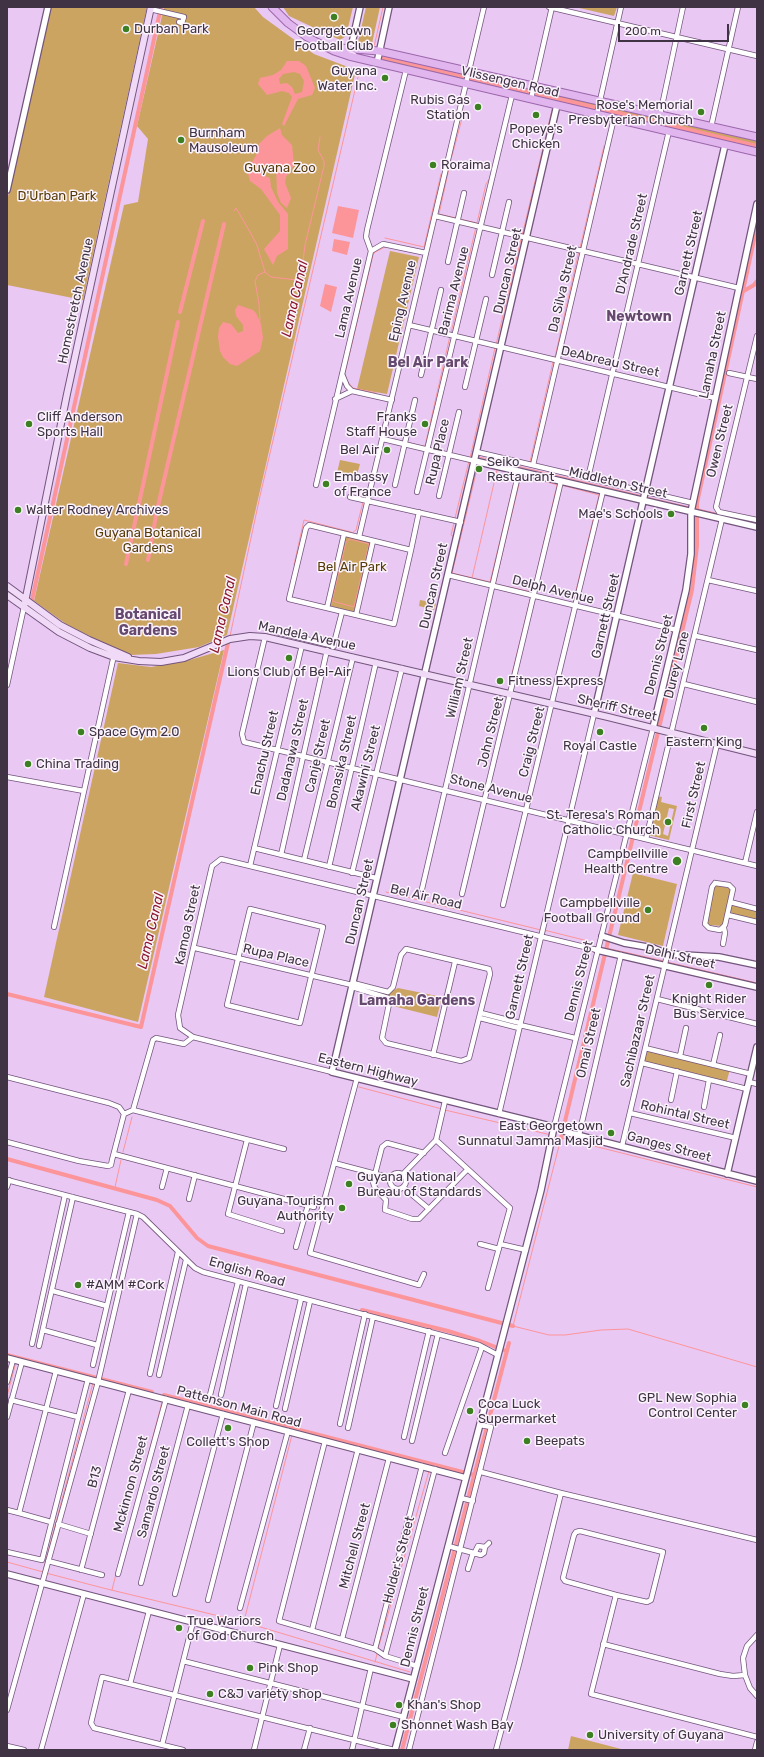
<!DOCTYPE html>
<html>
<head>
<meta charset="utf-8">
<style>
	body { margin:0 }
	#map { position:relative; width:764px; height:1757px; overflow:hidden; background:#e9c8f4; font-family:Rubik,sans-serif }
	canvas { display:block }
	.frame { position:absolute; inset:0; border:8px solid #403344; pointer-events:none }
	.scale { position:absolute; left:618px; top:24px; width:111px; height:18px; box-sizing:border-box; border:2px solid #403344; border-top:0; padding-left:5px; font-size:12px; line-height:14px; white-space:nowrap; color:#403344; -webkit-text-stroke:3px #fbf4fd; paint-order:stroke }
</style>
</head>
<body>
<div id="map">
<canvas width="764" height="1757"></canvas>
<div class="frame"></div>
<div class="scale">200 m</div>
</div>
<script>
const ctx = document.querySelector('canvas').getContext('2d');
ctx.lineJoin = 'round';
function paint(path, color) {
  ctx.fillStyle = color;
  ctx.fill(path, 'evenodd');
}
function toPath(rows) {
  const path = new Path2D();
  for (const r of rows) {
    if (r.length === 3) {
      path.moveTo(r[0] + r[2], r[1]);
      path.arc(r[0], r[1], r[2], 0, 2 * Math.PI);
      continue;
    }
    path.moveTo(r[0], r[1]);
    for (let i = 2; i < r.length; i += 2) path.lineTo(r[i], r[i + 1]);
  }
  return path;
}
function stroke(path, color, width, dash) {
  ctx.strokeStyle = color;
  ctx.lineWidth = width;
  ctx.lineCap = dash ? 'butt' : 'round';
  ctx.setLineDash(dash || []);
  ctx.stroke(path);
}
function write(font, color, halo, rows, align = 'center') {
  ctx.font = font + ' Rubik,sans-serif';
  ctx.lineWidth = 3;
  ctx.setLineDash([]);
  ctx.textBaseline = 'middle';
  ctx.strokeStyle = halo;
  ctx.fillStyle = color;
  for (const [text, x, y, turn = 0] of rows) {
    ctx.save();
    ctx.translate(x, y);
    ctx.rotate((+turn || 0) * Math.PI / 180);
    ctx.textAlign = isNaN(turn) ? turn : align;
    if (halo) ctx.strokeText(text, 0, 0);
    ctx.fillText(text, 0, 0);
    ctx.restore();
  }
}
const green = toPath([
	[50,7,147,7,83,300,7,285,7,201],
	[164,7,254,7,263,17,314,54,356,70,227,635,199,647,156,654,131,655,102,643,66,624,34,601,124,205,138,202,148,139,137,126],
	[283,7,353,7,346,36,340,40,289,16],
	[366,7,380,7,371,48,357,46],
	[575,7,617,7,614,16],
	[384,55,464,73,463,80,382,61],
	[471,74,530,88,528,95,469,81],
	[537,90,596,104,594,111,535,97],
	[603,106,757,140,757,149,601,112],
	[390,251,419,257,387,394,357,389],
	[340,460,360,464,355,482,336,477],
	[345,536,371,542,354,612,329,606],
	[420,600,436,603,434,610,419,606],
	[224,650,138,1022,44,997,118,663,151,667,186,661],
	[657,796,662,797,661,802,677,806,669,840,648,835],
	[669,808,674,809,668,836,663,834],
	[633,873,677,884,663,946,618,935],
	[717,885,731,889,728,904,757,911,757,920,726,913,722,926,709,925,707,924,714,886],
	[354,982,390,992,398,988,442,997,437,1017,393,1006,388,997,353,986],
	[645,1048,730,1069,726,1084,642,1063],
	[571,1736,625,1750,568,1750]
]);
const water = toPath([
	[287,61,299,61,306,66,315,88,312,95,298,99,284,126,282,124,292,97,289,93,282,91,267,95,258,84,260,78,273,75,281,70],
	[294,72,300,74,304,81,302,92,295,94,292,87,287,83,280,84,279,79,283,74],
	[280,128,282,135,292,145,294,165,286,177,285,183,291,198,287,208,281,203,277,193,276,167,275,166,268,167,264,173,265,176,270,178,271,187,278,202,288,214,288,249,277,256,273,265,264,249,280,231,280,215,261,189,250,181,247,169,256,156,259,144,267,136],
	[338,206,359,210,353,238,332,233],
	[334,239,350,242,347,255,332,251],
	[325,284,337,287,331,312,320,306],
	[238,305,253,310,256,313,261,324,263,338,260,351,237,366,230,364,223,357,220,351,218,337,219,328,223,322,231,324,238,333,243,331,243,325,236,316,235,310]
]);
const stream = toPath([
	[374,47,383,7],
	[452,156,464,111],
	[451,159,439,214,456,218],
	[234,211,236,208,250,232,257,245,265,272,271,277,297,280,303,261,305,245,324,166,324,161,318,150,320,137],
	[460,219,477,223,486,184,490,178],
	[522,236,553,106],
	[385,238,424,247,441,174],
	[580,248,604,146],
	[260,321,259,304,255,281,258,275,265,272],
	[451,333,476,227],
	[496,345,521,239],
	[555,357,579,251],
	[346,378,345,373,373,255,375,252,385,247],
	[347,381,353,388,376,393],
	[407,442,417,445],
	[423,446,425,446,450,336],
	[479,457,643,496],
	[470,458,495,348],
	[530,462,553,362],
	[516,474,478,465,452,573,490,582,516,474],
	[521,475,558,485],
	[521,476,495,584,532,592],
	[561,485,599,495,573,603],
	[646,497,689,507],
	[694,508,757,523],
	[455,518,469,461],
	[454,523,451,535,454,537],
	[351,534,356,530,363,502],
	[350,539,346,542,332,601,354,607,369,544,350,539,351,537],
	[294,565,304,520,351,532],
	[472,578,497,470],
	[532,593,557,485],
	[230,636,260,496,359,73],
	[422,672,442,585],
	[509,686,531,596],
	[398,774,406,741],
	[386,892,541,930],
	[544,930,588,941],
	[606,948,664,961],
	[667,962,757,983],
	[359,1087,442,1109],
	[445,1110,551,1135],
	[554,1136,757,1187],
	[561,1138,513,1326,549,1335,565,1335,601,1330,628,1329,757,1367],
	[123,1152,132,1117],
	[115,1187,121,1160],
	[7,1396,16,1362],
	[135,1505,162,1402],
	[7,1562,43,1572],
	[43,1571,93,1383],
	[46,1573,103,1588,244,1622,410,1672],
	[112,1590,116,1574],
	[244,1621,292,1435],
	[378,1649,429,1471],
	[375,1662,377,1654]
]);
const canal = toPath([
	[383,57,757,146],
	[742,292,754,285,757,281],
	[180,312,203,221],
	[148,560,157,510,224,224],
	[126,564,178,322],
	[32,600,161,7],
	[7,994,141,1027,228,643],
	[561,1138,692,590,697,546,697,503,757,226],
	[7,1159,157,1200,170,1206,197,1238,208,1246,513,1326],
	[362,1310,448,1331,480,1341,506,1351],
	[7,1355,152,1392],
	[164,1395,474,1475],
	[402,1750,509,1343]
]);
const minor = toPath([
	[549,7,757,56],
	[150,9,184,17,182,23,179,22],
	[531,99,552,7],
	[597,114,621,7],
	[660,115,683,7],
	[711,127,738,7],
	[435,216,739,288],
	[371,251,383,244,426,253],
	[448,262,464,193],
	[492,275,509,202],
	[409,325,715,398],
	[757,336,716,507,719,512,757,520],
	[729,373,757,379],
	[342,374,347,386,352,391,392,400],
	[421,375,441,290],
	[465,387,486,299],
	[335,399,352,391],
	[383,439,475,461],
	[477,452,693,503],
	[533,465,614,118],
	[588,478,669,131],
	[316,485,371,251,366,237,367,230,406,70],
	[395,485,415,400],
	[417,492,512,95],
	[439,496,459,412],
	[350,497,461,522],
	[359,537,484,7],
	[411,550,309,525,306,528,289,599,394,624,411,550,419,512],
	[448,575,677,630],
	[708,580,757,591],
	[327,608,344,534],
	[356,615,373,541],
	[277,632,334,646],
	[696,636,757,650],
	[265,637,242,734,244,742,757,866],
	[333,647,342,612],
	[684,684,757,702],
	[7,685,24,607],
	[7,777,84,791],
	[646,839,722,519],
	[254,848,376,878],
	[281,855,327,650],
	[304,860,353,657],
	[745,863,757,812],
	[250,866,302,645],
	[329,867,376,662],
	[352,873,402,668],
	[715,883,729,885,733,889,725,925,720,930,709,928,705,924,712,887,715,883],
	[422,889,519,471],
	[462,894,561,481],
	[730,902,757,909],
	[503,905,603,491],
	[250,909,323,927,300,1023,227,1005,250,909],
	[728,915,757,922],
	[54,927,114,655],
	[723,944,725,933,724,928],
	[195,948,352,985],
	[353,983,388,992],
	[352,987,388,998,389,1004,382,1038,386,1043,461,1061,469,1058,490,974,489,969,406,949,401,955,393,987,388,992],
	[657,999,757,1024],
	[481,1013,520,1023],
	[480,1018,519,1028],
	[520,1025,575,1038],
	[645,1048,751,1074],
	[433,1055,455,962],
	[680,1056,686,1028],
	[642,1063,747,1089],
	[713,1065,720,1035],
	[332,1072,193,1037,180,1028,178,1015,212,866,221,859,597,950],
	[7,1077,109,1103,119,1107,124,1114],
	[357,1078,310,1253,419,1285,424,1274],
	[749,1082,757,1084],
	[671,1100,677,1071],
	[445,1101,436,1140,510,1208,488,1288],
	[704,1107,709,1080],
	[133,1110,284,1149],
	[630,1113,736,1138],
	[124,1114,133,1110,153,1040,156,1038,184,1044,193,1037],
	[499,1114,594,714],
	[554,1127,653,728],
	[579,1135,621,955],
	[247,1140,228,1214,282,1231],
	[7,1142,79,1161,108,1166,111,1165,112,1160,124,1114],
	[622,1146,717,744],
	[424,1153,387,1143,382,1147,373,1182,375,1188,386,1200,385,1210,412,1219,419,1219,467,1170],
	[114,1154,314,1207],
	[334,1163,391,1178],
	[398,1181,8],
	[402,1175,436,1140],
	[7,1180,137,1214,143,1217,195,1268,203,1272,479,1345,498,1355],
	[7,1187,9,1180],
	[162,1187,167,1168],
	[403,1187,429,1209],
	[189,1199,195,1175],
	[480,1244,499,1249],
	[500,1244,526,1250],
	[296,1247,308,1205],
	[53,1291,107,1306],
	[43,1330,97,1345],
	[32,1344,65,1195],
	[39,1346,73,1197],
	[93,1365,129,1212],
	[150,1374,178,1252],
	[159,1375,186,1260],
	[7,1382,13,1360],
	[210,1395,238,1282],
	[221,1395,246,1284],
	[11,1400,78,1417],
	[276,1406,301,1299],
	[285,1409,310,1301],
	[7,1417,22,1362],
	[340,1424,365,1314],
	[348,1428,373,1317],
	[404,1437,429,1331],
	[325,1441,279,1621,375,1649,385,1656],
	[412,1441,438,1334],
	[445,1453,482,1347],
	[481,1472,561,1493,519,1664,496,1750],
	[561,1493,757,1540],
	[461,1498,473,1501],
	[7,1510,19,1513],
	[51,1522,19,1513,56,1371],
	[58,1524,91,1534],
	[580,1531,663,1552,651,1600,647,1602,616,1595,565,1581,563,1578,574,1535,576,1532,580,1531],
	[448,1546,481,1555,484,1553,485,1547,489,1543],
	[7,1552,42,1560,88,1379],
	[474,1554,478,1546,485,1547],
	[48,1561,102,1575],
	[468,1569,473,1553],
	[81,1570,129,1390],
	[118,1574,166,1399],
	[141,1583,188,1405],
	[175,1594,223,1414],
	[616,1595,591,1694,757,1737],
	[208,1600,254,1422],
	[240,1608,288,1431],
	[312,1630,358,1449],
	[757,1635,747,1646,743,1658,745,1675,750,1688,757,1696],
	[342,1639,389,1458],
	[603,1644,720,1674,733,1676,745,1675],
	[375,1649,422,1466],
	[183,1661,404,1717],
	[417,1666,385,1656,435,1469],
	[130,1684,149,1611],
	[7,1710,98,1382,137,1214],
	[162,1745,193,1622],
	[7,1746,24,1750],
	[41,1750,84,1594],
	[183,1750,94,1728,91,1723,102,1677,394,1750],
	[254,1750,280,1645],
	[304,1750,310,1728],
	[352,1750,371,1668],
	[409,1750,491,1427,480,1425],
	[755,1750,757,1742]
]);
const tertiary = toPath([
	[357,58,351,53,351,48,360,7],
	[377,63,389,7],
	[557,105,332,1072,554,1127,569,1133,757,1181],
	[7,190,48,7],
	[475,461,757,527],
	[594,714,725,145],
	[653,728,686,590,691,554,691,512,757,204],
	[602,936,624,943,653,948,667,954,719,957,757,965],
	[597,950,757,987],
	[727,1174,757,1047],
	[7,1358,466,1478],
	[7,1574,413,1679],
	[395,1750,541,1190,554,1127]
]);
const secondary = toPath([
	[7,586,60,625,89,640,128,657],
	[7,595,59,632,90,648,114,657,139,661,161,662,184,658,230,639,250,636,265,637,608,717,757,754],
	[24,607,67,394,151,7]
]);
const primary = toPath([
	[272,7,288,23,307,37,334,51,349,56,757,152],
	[328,47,379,51,757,137]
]);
const markers = [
	[334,17,4,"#3d8022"],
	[126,29,4,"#3d8022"],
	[385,78,4,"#3d8022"],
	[478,107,4,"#3d8022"],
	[701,112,4,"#3d8022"],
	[536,115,4,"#3d8022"],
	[181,140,4,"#3d8022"],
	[433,165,4,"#3d8022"],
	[29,424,4,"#3d8022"],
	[425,424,4,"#3d8022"],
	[387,450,4,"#3d8022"],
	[479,469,4,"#3d8022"],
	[326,484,4,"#3d8022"],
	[18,510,4,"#3d8022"],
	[671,514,4,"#3d8022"],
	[289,658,4,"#3d8022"],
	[500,681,4,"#3d8022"],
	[704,728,4,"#3d8022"],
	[81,732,4,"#3d8022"],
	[600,732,4,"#3d8022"],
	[28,764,4,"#3d8022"],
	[668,822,4,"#3d8022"],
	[677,861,5,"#3d8022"],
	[648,910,4,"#3d8022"],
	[709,985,4,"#3d8022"],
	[611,1133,4,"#3d8022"],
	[349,1184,4,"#3d8022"],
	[342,1208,4,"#3d8022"],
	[78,1285,4,"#3d8022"],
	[745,1405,4,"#3d8022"],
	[470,1411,4,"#3d8022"],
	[228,1428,4,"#3d8022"],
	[527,1441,4,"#3d8022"],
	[179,1628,4,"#3d8022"],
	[250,1668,4,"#3d8022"],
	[210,1694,4,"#3d8022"],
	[399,1705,4,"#3d8022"],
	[393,1725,4,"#3d8022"],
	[590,1735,4,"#3d8022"]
];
const poiNames = [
	["Durban Park",134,29],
	["Georgetown",334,31,"center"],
	["Football Club",334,46,"center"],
	["Guyana",377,71,"right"],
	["Water Inc.",377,86,"right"],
	["Rubis Gas",470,100,"right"],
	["Station",470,115,"right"],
	["Rose's Memorial",693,105,"right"],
	["Presbyterian Church",693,120,"right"],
	["Popeye's",536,129,"center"],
	["Chicken",536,144,"center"],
	["Burnham",189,133],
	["Mausoleum",189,148],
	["Roraima",441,165],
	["Cliff Anderson",37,417],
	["Sports Hall",37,432],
	["Franks",417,417,"right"],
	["Staff House",417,432,"right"],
	["Bel Air",379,450,"right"],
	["Seiko",487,462],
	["Restaurant",487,477],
	["Embassy",334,477],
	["of France",334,492],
	["Walter Rodney Archives",26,510],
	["Mae's Schools",663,514,"right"],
	["Lions Club of Bel-Air",289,672,"center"],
	["Fitness Express",508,681],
	["Space Gym 2.0",89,732],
	["Eastern King",704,742,"center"],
	["Royal Castle",600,746,"center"],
	["China Trading",36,764],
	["St. Teresa's Roman",660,815,"right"],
	["Catholic Church",660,830,"right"],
	["Campbellville",668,854,"right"],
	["Health Centre",668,869,"right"],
	["Campbellville",640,903,"right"],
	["Football Ground",640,918,"right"],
	["Knight Rider",709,999,"center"],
	["Bus Service",709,1014,"center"],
	["East Georgetown",603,1126,"right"],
	["Sunnatul Jamma Masjid",603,1141,"right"],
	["Guyana National",357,1177],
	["Bureau of Standards",357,1192],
	["Guyana Tourism",334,1201,"right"],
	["Authority",334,1216,"right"],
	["#AMM #Cork",86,1285],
	["GPL New Sophia",737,1398,"right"],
	["Control Center",737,1413,"right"],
	["Coca Luck",478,1404],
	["Supermarket",478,1419],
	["Beepats",535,1441],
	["Collett's Shop",228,1442,"center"],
	["True Wariors",187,1621],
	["of God Church",187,1636],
	["Pink Shop",258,1668],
	["C&J variety shop",218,1694],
	["Khan's Shop",407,1705],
	["Shonnet Wash Bay",401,1725],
	["University of Guyana",598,1735]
];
const streetNames = [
	["Vlissengen Road",510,82,13],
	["D'Andrade Street",632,244,-77],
	["Garnett Street",689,253,-77],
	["Duncan Street",508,271,-77],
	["Da Silva Street",563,289,-77],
	["Barima Avenue",454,291,-76],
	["Lama Avenue",349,298,-77],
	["Homestretch Avenue",76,301,-78],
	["Eping Avenue",403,301,-77],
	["Lamaha Street",713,355,-78],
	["DeAbreau Street",610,362,13],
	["Owen Street",720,441,-76],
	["Rupa Place",438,452,-77],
	["Middleton Street",618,483,13],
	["Duncan Street",434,586,-77],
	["Delph Avenue",553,590,14],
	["Garnett Street",606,616,-77],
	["Mandela Avenue",307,636,12],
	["Dennis Street",659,655,-76],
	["Durey Lane",677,665,-76],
	["William Street",460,678,-77],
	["Sheriff Street",617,708,13],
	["John Street",491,732,-76],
	["Craig Street",532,742,-76],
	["Dadanawa Street",293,750,-77],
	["Enachu Street",265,753,-77],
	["Canje Street",318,756,-77],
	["Bonasika Street",342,762,-77],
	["Akawini Street",366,768,-76],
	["Stone Avenue",491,789,14],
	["First Street",694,795,-77],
	["Bel Air Road",426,897,13],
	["Duncan Street",360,902,-77],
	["Kamoa Street",188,925,-78],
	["Rupa Place",276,956,13],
	["Delhi Street",680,957,13],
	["Garnett Street",520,977,-77],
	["Dennis Street",579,981,-76],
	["Sachibazaar Street",638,1031,-77],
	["Omai Street",589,1043,-77],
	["Eastern Highway",368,1070,14],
	["Rohintal Street",685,1115,13],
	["Ganges Street",669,1147,15],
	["English Road",247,1272,16],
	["Pattenson Main Road",239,1407,15],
	["B13",95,1477,-75],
	["Mckinnon Street",131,1484,-75],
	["Samardo Street",154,1492,-75],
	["Mitchell Street",355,1546,-75],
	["Holder's Street",399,1560,-75],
	["Dennis Street",415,1627,-76]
];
const parkNames = [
	["Guyana Zoo",280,168],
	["D'Urban Park",57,196],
	["Guyana Botanical",148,533],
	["Gardens",148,548],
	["Bel Air Park",352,567]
];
const waterNames = [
	["Lama Canal",295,299,-77],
	["Lama Canal",223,615,-77],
	["Lama Canal",151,931,-77]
];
const neighbourhoodNames = [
	["Newtown",639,317],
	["Bel Air Park",428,363],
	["Botanical",148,615],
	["Gardens",148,631],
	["Lamaha Gardens",417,1001]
];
paint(green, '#cca462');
paint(water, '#fc9599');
stroke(stream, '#fc9599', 1);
stroke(canal, '#fc9599', 4);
stroke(minor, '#73557c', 6);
stroke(tertiary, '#73557c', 8);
stroke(secondary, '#73557c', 8);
stroke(primary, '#9c67ab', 9);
stroke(minor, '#fff', 4.5);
stroke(tertiary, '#fff', 5.5);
stroke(secondary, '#f0daf7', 6);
stroke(primary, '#e1b5ee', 7);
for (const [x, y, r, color] of markers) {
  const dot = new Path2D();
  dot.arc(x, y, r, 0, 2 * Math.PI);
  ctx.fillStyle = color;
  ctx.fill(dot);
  stroke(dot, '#fbf4fd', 1.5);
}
write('13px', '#403344', '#fbf4fd', poiNames, 'left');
write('13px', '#403344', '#fbf4fd', streetNames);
write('13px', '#573c07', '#fbf4fd', parkNames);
write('italic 14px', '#8a172b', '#fbf4fd', waterNames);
write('bold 14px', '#66496f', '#fbf4fd', neighbourhoodNames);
</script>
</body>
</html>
